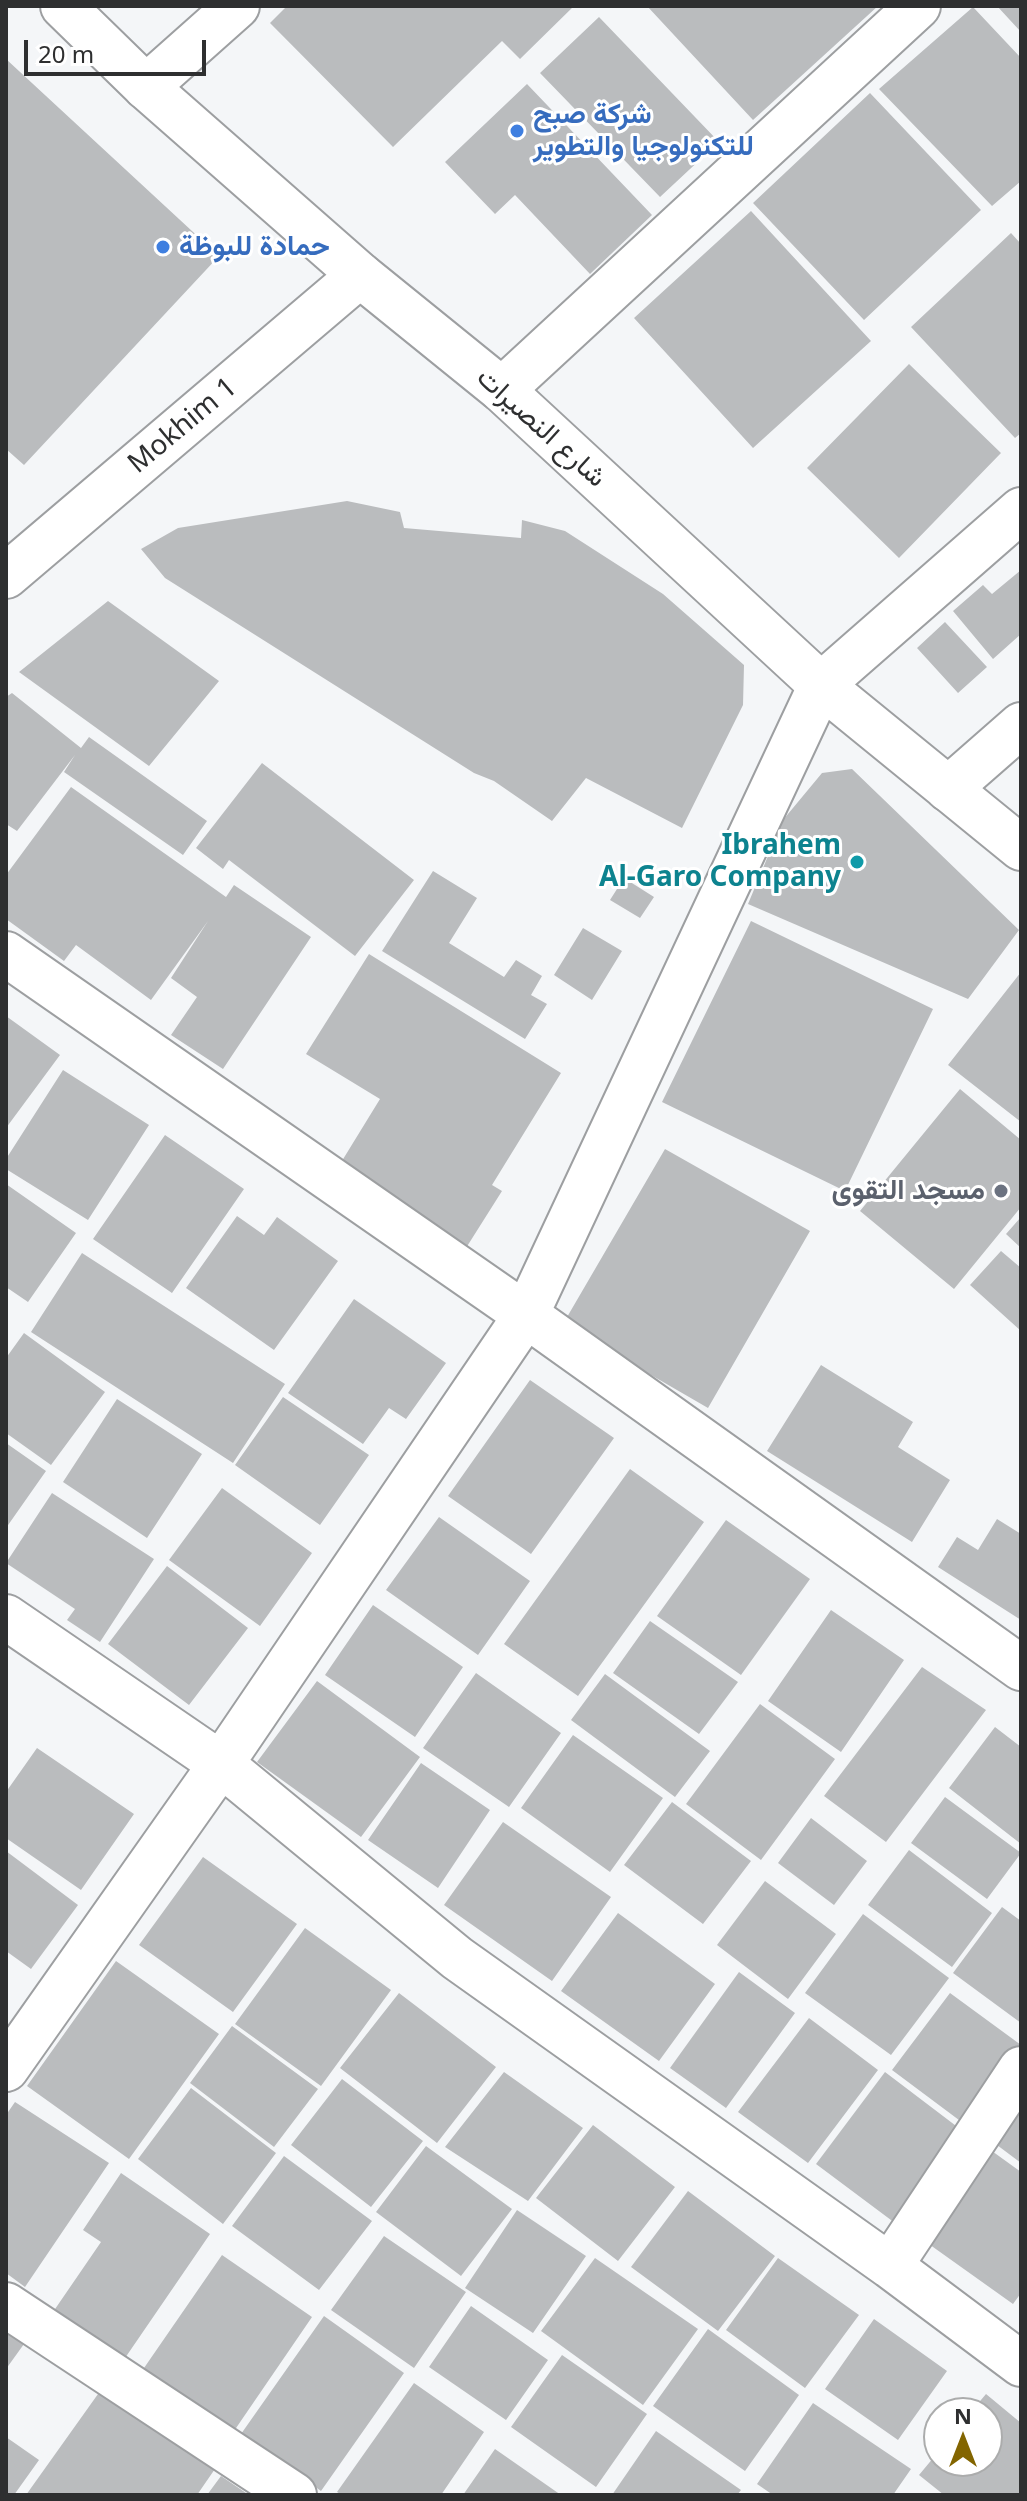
<!DOCTYPE html>
<html>
<head>
<meta charset="utf-8">
<style>
	body { margin:0 }
	#map { position:relative; width:1027px; height:2501px; overflow:hidden; background:#f4f6f8; font-family:"Noto Sans",sans-serif }
	canvas { display:block }
	.frame { position:absolute; inset:0; border:8px solid #2e2f30; pointer-events:none }
	.north { position:absolute; left:923px; top:2397px; width:80px; height:80px; box-sizing:border-box; background:#fff; border:2px solid #abacac; border-radius:50%; rotate:0deg; font-size:22px; font-weight:700; line-height:32px; text-align:center; color:#2e2f30 }
	.north::after { content:''; display:block; margin:auto; width:28px; height:36px; background:#836500; clip-path:polygon(50% 0,100% 100%,50% 72%,0 100%) }
	.scale { position:absolute; left:24px; top:40px; width:182px; height:36px; box-sizing:border-box; border:4px solid #2e2f30; border-top:0; padding-left:10px; font-size:24px; line-height:28px; white-space:nowrap; color:#2e2f30; -webkit-text-stroke:6px #fff; paint-order:stroke }
</style>
</head>
<body>
<div id="map">
<canvas width="1027" height="2501"></canvas>
<div class="frame"></div>
<div class="north">N</div>
<div class="scale">20 m</div>
</div>
<script>
const ctx = document.querySelector('canvas').getContext('2d');
ctx.lineJoin = 'round';
function paint(path, color) {
  ctx.fillStyle = color;
  ctx.fill(path, 'evenodd');
}
function toPath(rows) {
  const path = new Path2D();
  for (const r of rows) {
    path.moveTo(r[0], r[1]);
    for (let i = 2; i < r.length; i += 2) path.lineTo(r[i], r[i + 1]);
  }
  return path;
}
function stroke(path, color, width, dash) {
  ctx.strokeStyle = color;
  ctx.lineWidth = width;
  ctx.lineCap = dash ? 'butt' : 'round';
  ctx.setLineDash(dash || []);
  ctx.stroke(path);
}
function write(font, color, halo, rows, align = 'center') {
  ctx.font = font + ' "Noto Sans",Vazirmatn,sans-serif';
  ctx.lineWidth = 6;
  ctx.setLineDash([]);
  ctx.textBaseline = 'middle';
  ctx.strokeStyle = halo;
  ctx.fillStyle = color;
  for (const [text, x, y, turn = 0] of rows) {
    ctx.save();
    ctx.translate(x, y);
    ctx.rotate((+turn || 0) * Math.PI / 180);
    ctx.textAlign = isNaN(turn) ? turn : align;
    if (halo) ctx.strokeText(text, 0, 0);
    ctx.fillText(text, 0, 0);
    ctx.restore();
  }
}
const building = toPath([
	[287,6,574,6,520,59,502,41,393,147,270,23],
	[647,6,878,6,753,120],
	[997,6,1021,6,1021,32],
	[973,7,1021,58,1021,181,992,206,879,89],
	[599,17,719,142,660,197,540,73],
	[6,59,219,256,24,465,6,449],
	[527,84,652,215,590,274,515,195,495,214,445,162],
	[870,93,981,210,864,320,753,203],
	[751,211,871,341,753,448,634,318],
	[1011,233,1021,244,1021,433,1015,438,911,327],
	[909,364,1001,453,899,558,807,468],
	[347,501,400,512,404,528,521,538,522,520,565,531,663,594,744,665,743,705,682,828,586,778,552,821,494,781,474,773,165,578,141,549,178,528],
	[1021,570,1021,634,993,659,953,611,983,585,992,594],
	[108,601,219,681,149,766,19,672],
	[945,622,987,667,958,693,917,648],
	[12,693,81,748,89,737,207,821,183,855,64,772,75,755,17,831,6,824,6,697],
	[262,763,414,880,355,956,229,860,223,869,196,848],
	[852,769,1019,930,968,999,748,904,783,820,822,773],
	[71,787,226,897,234,885,311,937,223,1069,171,1035,197,997,171,978,208,921,151,1000,76,945,64,961,6,919,6,875],
	[433,871,477,898,449,943,504,977,516,960,542,976,531,995,547,1004,525,1039,382,951],
	[624,878,654,897,640,918,610,900],
	[751,921,933,1009,845,1191,662,1102],
	[583,928,622,951,592,1000,554,975],
	[369,954,561,1073,492,1185,502,1191,466,1248,337,1169,380,1099,306,1054],
	[1021,972,1021,1122,948,1065],
	[6,1016,60,1055,6,1128],
	[63,1070,149,1125,88,1220,6,1169,6,1159],
	[960,1089,1021,1140,1021,1207,954,1289,860,1211],
	[165,1135,244,1189,172,1293,93,1239],
	[665,1149,810,1231,708,1408,563,1324],
	[6,1184,76,1233,28,1302,6,1287],
	[237,1216,264,1235,277,1217,338,1261,274,1350,186,1288],
	[1021,1217,1021,1248,1006,1234],
	[1001,1251,1021,1268,1021,1331,970,1285],
	[82,1253,285,1384,233,1463,31,1332],
	[354,1299,446,1363,406,1419,389,1408,363,1444,288,1393],
	[24,1333,105,1392,51,1465,6,1433,6,1358],
	[821,1365,913,1422,898,1447,950,1480,912,1542,767,1451],
	[530,1380,614,1438,531,1554,448,1496],
	[283,1397,369,1455,320,1525,235,1465],
	[117,1399,202,1454,147,1538,63,1482],
	[6,1443,46,1471,6,1528],
	[630,1469,704,1522,578,1696,504,1644],
	[222,1488,312,1553,260,1626,169,1560],
	[52,1493,154,1559,100,1642,67,1620,75,1609,6,1563],
	[439,1517,530,1581,478,1655,386,1590],
	[997,1519,1021,1534,1021,1620,938,1567,957,1537,978,1550],
	[726,1520,810,1579,741,1675,657,1616],
	[167,1566,248,1628,189,1705,108,1644],
	[373,1605,463,1667,415,1737,325,1675],
	[831,1610,904,1660,841,1752,768,1701],
	[650,1621,738,1682,699,1734,613,1673],
	[922,1667,986,1710,886,1842,824,1796],
	[476,1673,561,1733,509,1807,423,1748],
	[605,1674,710,1751,675,1797,571,1720],
	[317,1681,420,1757,361,1837,257,1762],
	[760,1704,835,1759,761,1860,686,1804],
	[995,1727,1021,1747,1021,1844,949,1788],
	[573,1735,663,1798,610,1872,521,1808],
	[37,1748,134,1814,81,1890,6,1838,6,1792],
	[421,1763,490,1810,438,1888,368,1840],
	[945,1797,1021,1853,987,1899,911,1843],
	[672,1802,751,1861,703,1924,624,1865],
	[811,1818,867,1861,834,1905,778,1863],
	[503,1822,611,1897,552,1981,444,1905],
	[909,1850,992,1913,952,1967,868,1905],
	[6,1851,78,1905,31,1969,6,1951],
	[203,1857,297,1924,233,2012,139,1945],
	[765,1881,836,1934,788,1999,717,1945],
	[1002,1907,1021,1921,1021,2023,953,1973],
	[618,1913,715,1984,659,2061,561,1991],
	[863,1914,949,1978,891,2055,805,1993],
	[305,1928,391,1990,321,2086,235,2024],
	[116,1961,219,2034,129,2159,27,2086],
	[739,1972,795,2013,726,2108,670,2068],
	[399,1993,496,2067,437,2143,340,2068],
	[950,1993,1021,2045,963,2123,892,2070],
	[809,2018,878,2070,808,2163,738,2112],
	[232,2026,318,2089,274,2147,190,2083],
	[504,2072,583,2128,528,2201,445,2147],
	[885,2072,968,2135,899,2226,816,2164],
	[342,2079,423,2141,371,2207,291,2145],
	[191,2088,276,2153,223,2224,138,2159],
	[1021,2096,1021,2163,989,2139],
	[15,2102,109,2163,25,2287,6,2273,6,2115],
	[593,2125,675,2187,618,2261,536,2198],
	[426,2146,512,2209,461,2276,376,2212],
	[985,2146,1021,2172,1021,2293,1013,2304,919,2237],
	[284,2156,372,2221,319,2290,232,2226],
	[121,2173,210,2234,123,2361,53,2312,101,2242,83,2230],
	[688,2191,775,2256,718,2331,631,2267],
	[517,2210,586,2256,533,2333,465,2288],
	[384,2236,466,2292,414,2368,331,2310],
	[222,2255,312,2317,234,2431,144,2368],
	[595,2258,698,2329,643,2405,541,2331],
	[778,2258,859,2315,805,2388,726,2330],
	[471,2306,548,2360,506,2420,429,2367],
	[324,2316,404,2373,321,2491,241,2434],
	[874,2319,947,2371,898,2440,825,2389],
	[708,2329,799,2395,745,2471,653,2406],
	[6,2332,24,2344,6,2369],
	[562,2355,647,2414,596,2487,511,2427],
	[414,2383,484,2432,441,2495,342,2495,337,2492],
	[103,2387,217,2466,197,2495,26,2495],
	[986,2394,1021,2423,1021,2495,944,2495,919,2475,939,2451,939,2461,987,2461,987,2413,970,2413],
	[813,2403,911,2469,893,2495,773,2495,757,2484],
	[656,2431,741,2490,737,2495,612,2495],
	[6,2437,39,2460,14,2495,6,2495],
	[495,2449,561,2495,463,2495],
	[221,2476,249,2495,207,2495]
]);
const minor = toPath([
	[146,87,237,6],
	[502,390,918,6],
	[6,576,360,275],
	[948,789,1021,725],
	[6,954,526,1315,1021,1668],
	[6,1617,221,1764,457,1958,890,2266,1021,2364],
	[6,2069,221,1764,526,1315,821,685,1021,510],
	[890,2266,1021,2069],
	[6,2305,294,2495]
]);
const major = toPath([
	[63,6,146,87,360,275,502,390,821,685,1021,848]
]);
const markers = [
	[517,131,8,"#3f7fe0"],
	[163,247,8,"#3f7fe0"],
	[857,862,8,"#0f9aa8"],
	[1001,1191,8,"#6b7280"]
];
const shopNames = [
	["شركة صبح",533,115],
	["للتكنولوجيا والتطوير",533,147],
	["حمادة للبوظة",179,247]
];
const streetNames = [
	["Mokhim 1",183,426,-40],
	["شارع النصيرات",541,428,42]
];
const cultureNames = [
	["Ibrahem",841,846],
	["Al-Garo Company",841,878]
];
const worshipNames = [
	["مسجد التقوى",985,1191]
];
paint(building, '#babcbe');
stroke(minor, '#9d9fa1', 48);
stroke(major, '#9d9fa1', 48);
stroke(minor, '#fff', 44);
stroke(major, '#fff', 44);
for (const [x, y, r, color] of markers) {
  const dot = new Path2D();
  dot.arc(x, y, r, 0, 2 * Math.PI);
  ctx.fillStyle = color;
  ctx.fill(dot);
  stroke(dot, '#fff', 3);
}
write('bold 28px', '#366cbe', '#fff', shopNames, 'left');
write('28px', '#2e2f30', '#fff', streetNames);
write('bold 28px', '#0d838f', '#fff', cultureNames, 'right');
write('bold 28px', '#5b616d', '#fff', worshipNames, 'right');
</script>
</body>
</html>
